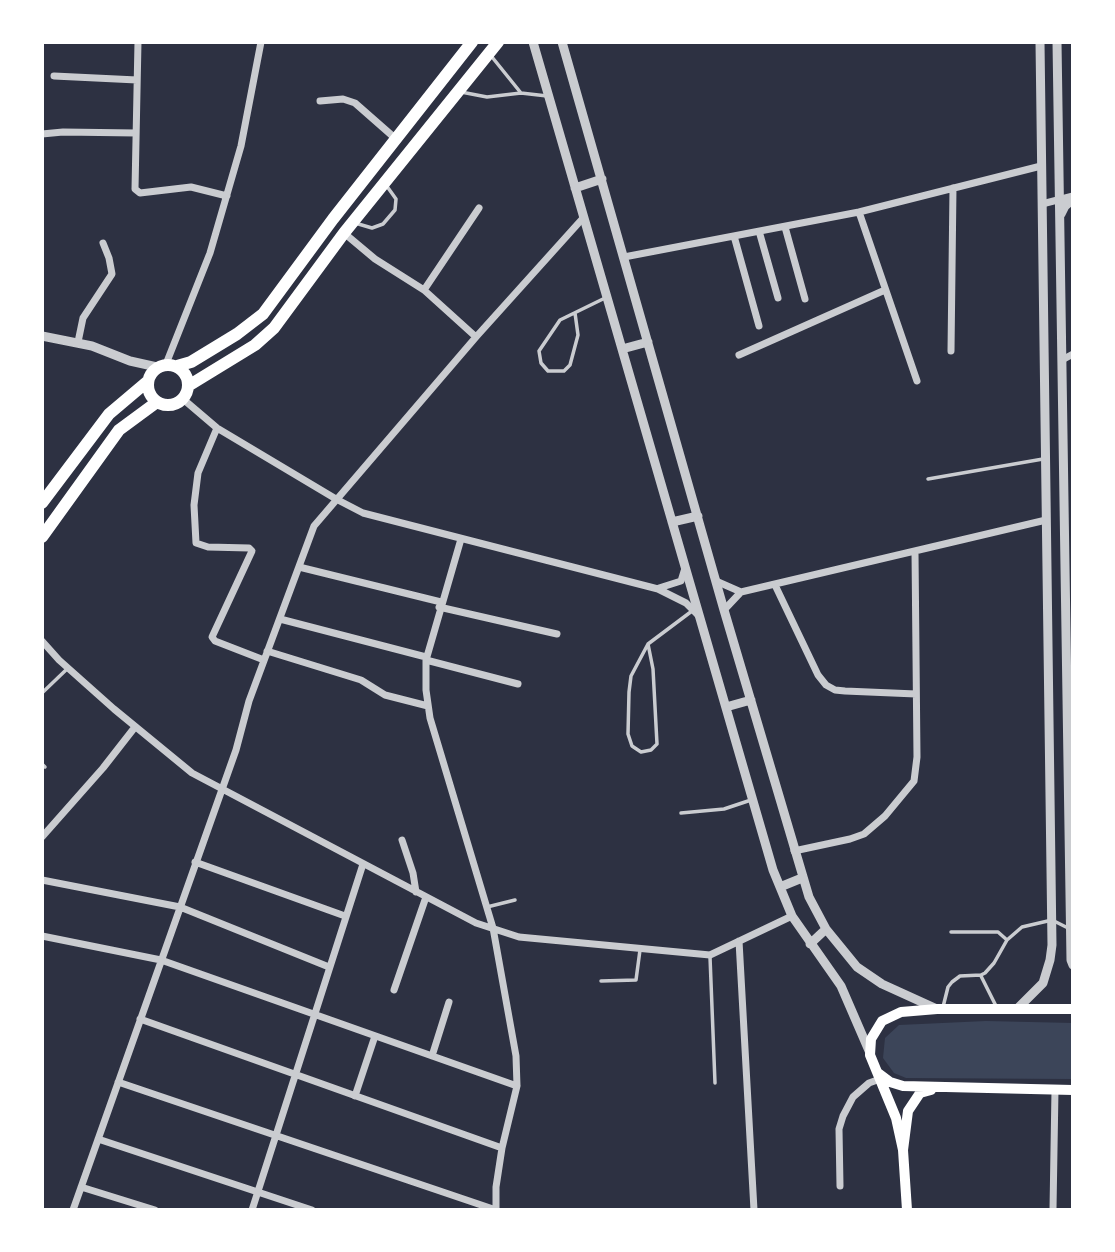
<!DOCTYPE html>
<html>
<head>
<meta charset="utf-8">
<style>
	body { margin:0 }
	#map { position:relative; width:1115px; height:1252px; overflow:hidden; background:#2d3142; font-family:"Libre Baskerville",serif }
	canvas { display:block }
	.frame { position:absolute; inset:0; border:44px solid #fff; pointer-events:none }
</style>
</head>
<body>
<div id="map">
<canvas width="1115" height="1252"></canvas>
<div class="frame"></div>
</div>
<script>
const ctx = document.querySelector('canvas').getContext('2d');
ctx.lineJoin = 'round';
function paint(path, color) {
  ctx.fillStyle = color;
  ctx.fill(path, 'evenodd');
}
function toPath(rows) {
  const path = new Path2D();
  for (const r of rows) {
    if (r.length === 3) {
      path.moveTo(r[0] + r[2], r[1]);
      path.arc(r[0], r[1], r[2], 0, 2 * Math.PI);
      continue;
    }
    path.moveTo(r[0], r[1]);
    for (let i = 2; i < r.length; i += 2) path.lineTo(r[i], r[i + 1]);
  }
  return path;
}
function stroke(path, color, width, dash) {
  ctx.strokeStyle = color;
  ctx.lineWidth = width;
  ctx.lineCap = dash ? 'butt' : 'round';
  ctx.setLineDash(dash || []);
  ctx.stroke(path);
}
const green = toPath([
	[986,1021,1073,1023,1073,1079,906,1078,894,1073,883,1058,885,1038,899,1025]
]);
const service = toPath([
	[492,57,521,93],
	[461,92,487,97,521,93,547,96],
	[355,223,372,228,383,224,395,210,396,199,386,185],
	[575,313,578,335,570,365,564,371,548,371,541,363,539,351,560,320,605,298],
	[928,479,1043,459],
	[648,644,653,669,657,744,651,750,641,752,632,746,628,734,629,692,631,676,648,644,692,611],
	[42,693,67,669],
	[42,764,45,767],
	[681,813,724,809,751,800],
	[487,907,515,900],
	[951,932,998,932,1007,940],
	[710,957,715,1083],
	[981,976,996,1006],
	[601,981,636,980,640,950],
	[943,1007,948,987,952,982,960,976,981,975,985,973,994,963,1007,940,1022,927,1052,920,1068,928]
]);
const minor = toPath([
	[138,42,135,189,140,193,191,187,227,196],
	[54,76,137,80],
	[320,101,343,99,355,103,396,139],
	[42,134,63,132,136,133],
	[1042,204,1073,196],
	[859,212,917,381],
	[785,227,805,299],
	[759,231,778,298],
	[344,233,375,259,424,290,476,337],
	[734,236,759,326],
	[624,257,859,212,1041,166],
	[424,290,479,208],
	[78,342,83,318,112,274,109,258,103,243],
	[951,351,953,188],
	[739,355,885,290],
	[1062,360,1073,354],
	[166,364,210,253,241,146,261,42],
	[183,399,217,428,336,499,363,513,658,589,686,603,698,615],
	[217,428,198,473,194,505,196,543,208,547,249,548,252,551,212,637,215,641,264,660],
	[461,539,426,660,426,690,430,718,493,928,516,1056,517,1086,502,1148,496,1187,496,1210],
	[299,567,441,602],
	[716,581,741,592,1046,520],
	[775,585,818,675,826,685,835,690,845,691,916,694],
	[659,588,681,581,685,568],
	[439,607,557,634],
	[724,610,741,592],
	[280,619,426,657],
	[42,641,59,660,114,709,192,773,476,923,519,937,710,955,792,916],
	[267,651,361,680,385,695,428,706],
	[426,660,518,684],
	[42,837,103,768,135,727],
	[402,840,413,873,416,892],
	[794,851,850,839,864,834,885,816,914,781,917,757,915,552],
	[195,862,345,916],
	[42,880,180,907,329,967],
	[42,936,161,960,517,1086],
	[739,941,754,1210],
	[394,990,426,897],
	[140,1019,502,1148],
	[432,1056,449,1002],
	[118,1082,496,1210],
	[355,1096,375,1036],
	[98,1139,312,1210],
	[840,1186,839,1129,843,1116,853,1097,869,1083,880,1079],
	[81,1187,155,1210],
	[1053,1209,1055,1090],
	[73,1210,236,750,249,701,314,526,476,337,584,217],
	[252,1210,363,864]
]);
const tertiary = toPath([
	[533,42,773,870,792,916,841,986,870,1053],
	[562,42,724,610,809,897,826,929,857,967,882,984,937,1009],
	[1057,42,1071,960,1073,965],
	[575,188,602,179],
	[1061,214,1065,206,1073,199],
	[42,336,92,346,130,361,157,367],
	[622,349,648,342],
	[672,522,698,516],
	[726,707,751,700],
	[780,887,802,878],
	[810,944,826,929],
	[1018,1008,1043,983,1050,960,1052,945,1040,42]
]);
const secondary = toPath([
	[878,1073,890,1082,903,1086,1073,1090],
	[903,1150,896,1118,870,1055,871,1039,882,1021,901,1012,937,1009,1073,1009],
	[907,1210,903,1150,908,1111,920,1093,931,1090]
]);
const trunk = toPath([
	[168,385,20],
	[177,366,191,362,237,334,263,314,333,219,472,42],
	[188,386,255,345,274,328,344,233,498,42],
	[42,503,109,414,148,381],
	[42,537,119,430,157,402]
]);
paint(green, '#3c4559');
stroke(service, '#caccd0', 3.5);
stroke(minor, '#caccd0', 7);
stroke(tertiary, '#caccd0', 9);
stroke(secondary, '#fff', 10);
stroke(trunk, '#fff', 12);
</script>
</body>
</html>
